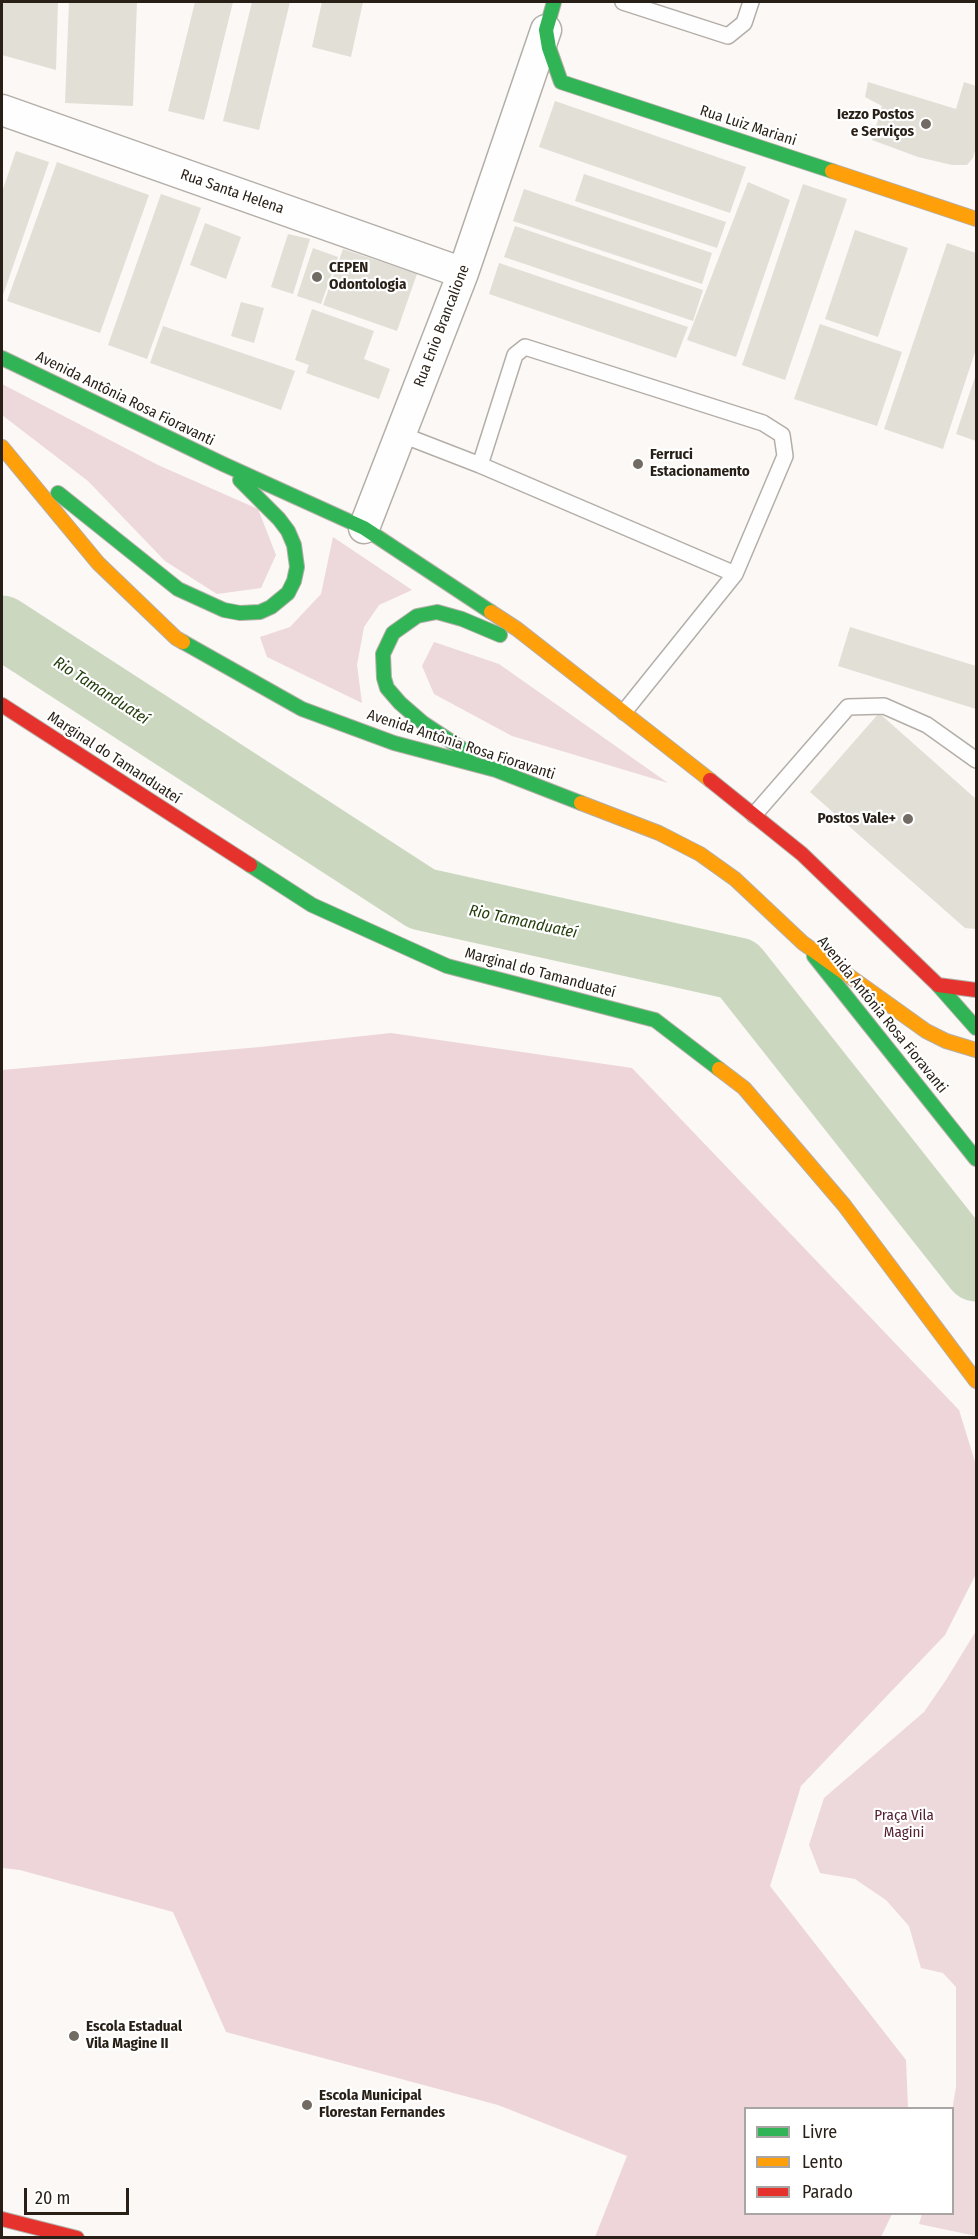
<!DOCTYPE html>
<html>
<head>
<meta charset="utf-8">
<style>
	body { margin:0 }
	#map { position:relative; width:978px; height:2239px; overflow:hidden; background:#fbf8f5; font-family:"Fira Sans Condensed",sans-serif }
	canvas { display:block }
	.frame { position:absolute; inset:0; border:3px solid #281f16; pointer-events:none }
	.legend { position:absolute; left:744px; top:2107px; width:210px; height:108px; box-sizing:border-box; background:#fff; border:2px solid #a9a5a2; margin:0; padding:8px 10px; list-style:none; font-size:18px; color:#281f16 }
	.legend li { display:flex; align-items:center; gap:12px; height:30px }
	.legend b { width:30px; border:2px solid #a9a5a2 }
	.scale { position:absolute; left:24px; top:2188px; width:105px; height:27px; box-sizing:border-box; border:3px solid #281f16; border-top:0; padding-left:8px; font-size:18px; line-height:21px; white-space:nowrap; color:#281f16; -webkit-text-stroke:4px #fff; paint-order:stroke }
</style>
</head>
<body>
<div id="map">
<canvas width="978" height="2239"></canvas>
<div class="frame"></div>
<ul class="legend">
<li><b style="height:8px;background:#30b455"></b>Livre</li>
<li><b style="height:8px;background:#ff9f0a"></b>Lento</li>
<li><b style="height:8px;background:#e5322d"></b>Parado</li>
</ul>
<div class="scale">20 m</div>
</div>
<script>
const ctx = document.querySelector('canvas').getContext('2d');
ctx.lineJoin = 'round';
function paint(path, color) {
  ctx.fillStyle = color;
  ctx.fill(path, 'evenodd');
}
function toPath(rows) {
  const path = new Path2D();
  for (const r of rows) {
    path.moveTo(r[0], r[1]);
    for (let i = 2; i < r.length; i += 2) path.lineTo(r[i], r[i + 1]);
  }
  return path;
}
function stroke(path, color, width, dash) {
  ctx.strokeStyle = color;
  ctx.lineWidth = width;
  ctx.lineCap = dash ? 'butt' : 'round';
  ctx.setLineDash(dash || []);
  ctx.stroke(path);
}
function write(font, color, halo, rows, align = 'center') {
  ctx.font = font + ' "Fira Sans Condensed",sans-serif';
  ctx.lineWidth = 4.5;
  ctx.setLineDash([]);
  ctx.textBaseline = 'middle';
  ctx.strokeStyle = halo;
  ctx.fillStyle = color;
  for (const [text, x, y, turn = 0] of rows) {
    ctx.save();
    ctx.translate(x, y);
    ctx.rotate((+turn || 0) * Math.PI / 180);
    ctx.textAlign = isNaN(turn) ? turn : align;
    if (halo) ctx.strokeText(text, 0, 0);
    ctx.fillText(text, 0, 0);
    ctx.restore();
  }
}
const green = toPath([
	[2,384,158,465,258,509,276,555,261,588,217,594,165,561,88,481,2,415],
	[333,537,412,590,379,605,364,627,357,665,362,703,267,657,260,637,290,627,321,594],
	[434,642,499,664,668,783,512,736,434,694,422,666],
	[976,1631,976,2236,919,2224,922,2214,952,2214,952,2111,956,2087,956,1987,943,1973,921,1968,909,1926,886,1900,855,1879,820,1873,809,1845,824,1798,924,1712,946,1680]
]);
const forest = toPath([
	[391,1033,632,1068,959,1410,976,1465,976,1574,945,1635,801,1786,770,1886,906,2060,908,2108,746,2108,746,2214,892,2214,881,2237,595,2237,627,2156,498,2105,226,2032,173,1912,20,1870,2,1868,2,1070,260,1047]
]);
const river = toPath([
	[2,627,422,899,738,969,976,1270]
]);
const building = toPath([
	[2,2,58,2,56,70,2,55],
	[69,2,137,2,133,106,65,103],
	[195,2,233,2,204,120,168,111],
	[252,2,290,2,259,130,223,121],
	[322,2,363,2,351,57,312,47],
	[868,82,956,109,964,82,976,86,976,147,973,158,967,165,952,165,918,157,872,140,882,106,865,97],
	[555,101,746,167,730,213,539,147],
	[16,151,49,162,2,298,2,192],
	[57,162,149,195,100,333,7,301],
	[584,174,726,222,717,248,575,201],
	[748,182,790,200,736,357,687,340],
	[803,184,847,199,785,380,742,365],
	[524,189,712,253,702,284,513,221],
	[161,194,201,208,147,359,108,345],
	[205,223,241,237,226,279,190,265],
	[515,226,703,290,693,321,504,257],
	[855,230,908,248,878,337,825,319],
	[288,234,310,239,293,294,271,287],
	[947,243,976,253,976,349,943,449,884,429],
	[313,248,338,257,321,304,297,296],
	[343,249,417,274,397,331,323,305],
	[499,263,688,327,676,358,489,294],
	[241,302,264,308,254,343,231,336],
	[312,309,374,331,364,359,390,369,379,399,306,373,309,365,295,360],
	[820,324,902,352,877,426,794,399],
	[163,326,295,371,281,410,150,363],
	[976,374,976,441,956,434],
	[850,627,976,666,976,709,838,666],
	[879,713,976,799,976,929,965,928,810,792]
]);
const lane = toPath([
	[623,2,728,36,744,23,751,2],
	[400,434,480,465,515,355,525,347,763,423,782,435,785,456,735,574,624,712],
	[480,465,735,574],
	[754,815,848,707,884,706,927,725,976,760]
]);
const street = toPath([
	[2,110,463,273],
	[364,528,463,273,546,30]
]);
const fast = toPath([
	[554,2,546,30,549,48,561,82,832,171],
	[2,358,223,464,364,528,491,612],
	[58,493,178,589,224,610,240,613,260,612,271,607,288,593,294,581,297,567,294,545,288,531,279,519,240,480],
	[183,642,302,709,394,743,496,770,581,803],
	[470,754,423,723,400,703,387,688,384,678,383,654,393,633,417,616,437,612,462,619,500,635],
	[250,865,312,905,447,966,655,1020,719,1069],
	[814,956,976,1159],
	[938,985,976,1028]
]);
const slow = toPath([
	[832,171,976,219],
	[2,447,98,563,176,638,183,642],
	[491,612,517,629,710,780],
	[581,803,659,833,700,854,735,879,803,943,926,1031,946,1041,976,1050],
	[719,1069,744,1088,844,1205,976,1381]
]);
const jam = toPath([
	[2,705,250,865],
	[710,780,802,854,938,985,976,990],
	[2,2219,77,2238]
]);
const markers = [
	[926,124,6,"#726b64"],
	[317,277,6,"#726b64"],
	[638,464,6,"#726b64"],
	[908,819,6,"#726b64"],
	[74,2036,6,"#726b64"],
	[307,2105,6,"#726b64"]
];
const poiNames = [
	["Iezzo Postos",914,115,"right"],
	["e Serviços",914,132,"right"],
	["CEPEN",329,268],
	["Odontologia",329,285],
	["Ferruci",650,455],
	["Estacionamento",650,472],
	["Postos Vale+",896,819,"right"],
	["Escola Estadual",86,2027],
	["Vila Magine II",86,2044],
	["Escola Municipal",319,2096],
	["Florestan Fernandes",319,2113]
];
const streetNames = [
	["Rua Luiz Mariani",748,126,18],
	["Rua Santa Helena",232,192,19],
	["Rua Enio Brancalione",442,326,-69],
	["Avenida Antônia Rosa Fioravanti",125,399,26],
	["Avenida Antônia Rosa Fioravanti",461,745,18],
	["Marginal do Tamanduateí",114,758,33],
	["Marginal do Tamanduateí",540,973,15],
	["Avenida Antônia Rosa Fioravanti",882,1015,51]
];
const parkNames = [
	["Praça Vila",904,1816],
	["Magini",904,1833]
];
const waterNames = [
	["Rio Tamanduateí",101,691,33],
	["Rio Tamanduateí",523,922,12]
];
paint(green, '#edd8db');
paint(forest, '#eed5da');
stroke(river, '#cbd7bf', 63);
paint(building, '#e1dfd6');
stroke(lane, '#b4aea8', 18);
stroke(street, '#b4aea8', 33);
stroke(fast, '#b4aea8', 16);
stroke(slow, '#b4aea8', 16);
stroke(jam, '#b4aea8', 16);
stroke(lane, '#fefefe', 15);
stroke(street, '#fefefe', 30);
stroke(fast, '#30b455', 14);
stroke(slow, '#ff9f0a', 14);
stroke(jam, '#e5322d', 14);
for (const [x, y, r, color] of markers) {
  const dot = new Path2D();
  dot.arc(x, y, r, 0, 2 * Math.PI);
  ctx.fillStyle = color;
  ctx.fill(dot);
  stroke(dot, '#fff', 2);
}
write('bold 15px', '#281f16', '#fff', poiNames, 'left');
write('15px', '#281f16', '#fff', streetNames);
write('15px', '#562233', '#fff', parkNames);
write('italic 16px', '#253e0d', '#fff', waterNames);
</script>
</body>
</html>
